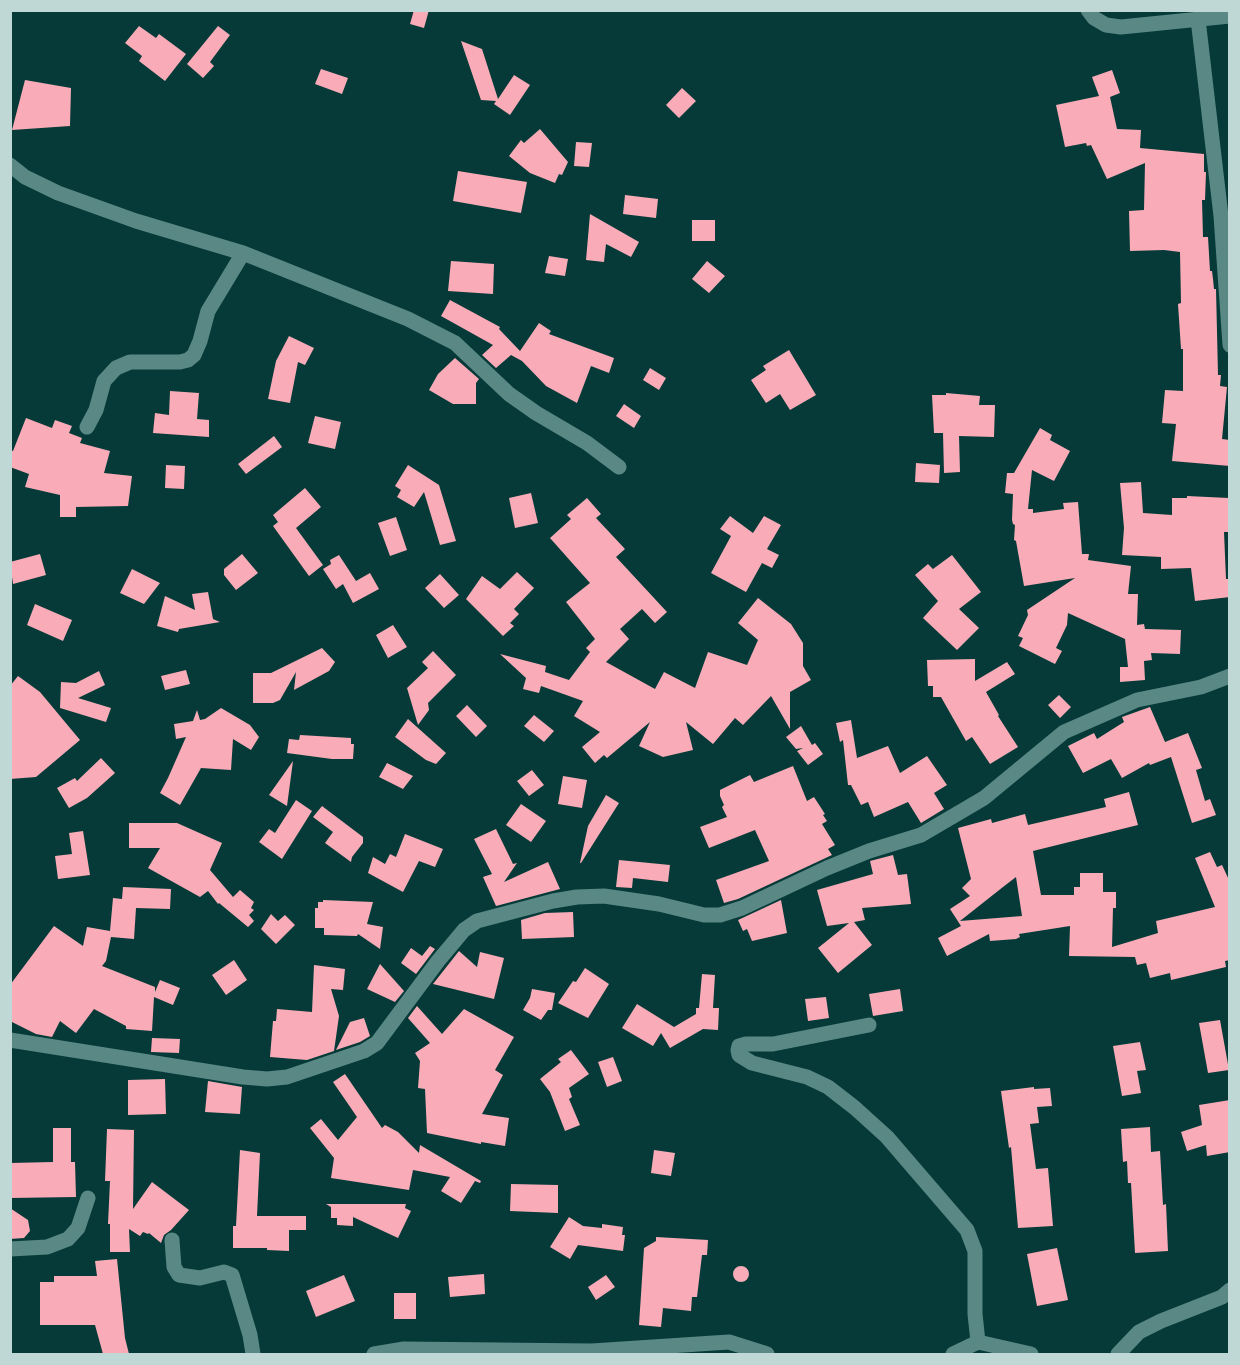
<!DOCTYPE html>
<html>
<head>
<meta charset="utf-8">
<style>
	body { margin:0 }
	#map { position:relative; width:1240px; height:1365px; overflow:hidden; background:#053a38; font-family:"Nunito Sans",sans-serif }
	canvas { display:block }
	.frame { position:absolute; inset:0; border:12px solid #bfd7d5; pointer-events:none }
</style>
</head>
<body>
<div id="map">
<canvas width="1240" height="1365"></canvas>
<div class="frame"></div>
</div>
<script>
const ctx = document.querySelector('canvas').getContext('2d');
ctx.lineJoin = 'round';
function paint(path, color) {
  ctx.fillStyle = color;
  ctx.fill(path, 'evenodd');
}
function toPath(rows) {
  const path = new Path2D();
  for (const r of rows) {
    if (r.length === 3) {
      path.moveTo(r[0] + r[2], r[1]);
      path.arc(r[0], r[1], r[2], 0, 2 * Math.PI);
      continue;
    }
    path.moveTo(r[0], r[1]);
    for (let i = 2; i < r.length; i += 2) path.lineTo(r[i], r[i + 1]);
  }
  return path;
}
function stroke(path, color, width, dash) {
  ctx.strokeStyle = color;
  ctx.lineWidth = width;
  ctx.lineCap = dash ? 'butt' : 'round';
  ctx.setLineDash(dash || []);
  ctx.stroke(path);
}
const building = toPath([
	[414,10,429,10,424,28,410,24],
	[139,26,156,38,159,34,186,54,165,81,139,61,142,56,125,43],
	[218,26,230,35,210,62,214,66,203,78,187,64],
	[461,41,482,49,498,99,514,75,530,85,510,115,494,104,496,101,481,100],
	[321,69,348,78,342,94,315,84],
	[1112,70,1120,93,1110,97,1117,129,1141,130,1140,148,1204,154,1204,172,1206,172,1205,200,1202,200,1203,237,1208,237,1210,271,1212,271,1213,279,1214,289,1216,289,1218,375,1221,375,1220,386,1227,387,1222,439,1230,440,1230,466,1172,461,1176,424,1162,423,1165,390,1183,391,1183,349,1181,349,1178,304,1181,303,1180,252,1164,250,1130,251,1129,211,1144,210,1145,163,1107,179,1091,145,1087,146,1086,143,1065,147,1056,105,1099,96,1092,77],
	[25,80,71,88,70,126,12,130],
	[682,88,696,101,679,118,666,105],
	[540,129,568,162,562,175,559,174,555,183,530,173,509,156,521,140,524,143],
	[576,142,592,143,589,167,574,166],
	[458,171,527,182,521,213,453,201],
	[625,195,658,199,656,218,623,214],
	[590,214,639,242,631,257,606,244,604,262,586,260],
	[692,220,715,220,715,241,692,241],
	[549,256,568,259,565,276,545,273],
	[451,261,494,264,493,294,448,291],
	[707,261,725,276,709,293,692,279],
	[450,300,500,327,499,329,520,351,539,323,551,331,549,334,614,358,609,373,591,366,577,403,546,386,522,361,511,355,496,368,482,355,493,345,441,316],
	[289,336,314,348,305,365,298,362,290,403,268,399,276,361],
	[789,350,816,395,790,410,780,394,766,403,751,380,766,370,763,366],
	[455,358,479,379,476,383,476,404,453,404,429,390,438,374],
	[650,368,666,378,659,390,643,380],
	[170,391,199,393,197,419,209,420,209,437,153,433,155,413,169,415],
	[946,393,980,396,979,405,995,405,994,437,959,436,960,472,944,473,943,433,934,433,932,395,946,395],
	[624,404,641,416,634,428,616,416],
	[315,416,341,422,335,449,308,443],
	[26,418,52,428,55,420,72,426,69,433,82,438,80,443,110,451,104,473,132,476,128,506,76,507,76,517,60,517,60,495,25,487,29,474,10,467,10,450,13,451],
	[1040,428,1052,435,1050,440,1070,451,1054,481,1032,470,1028,509,1033,509,1033,513,1064,509,1063,503,1078,502,1082,554,1089,554,1088,560,1131,566,1128,594,1138,594,1137,625,1144,624,1145,629,1181,630,1180,654,1151,653,1152,660,1144,661,1145,680,1120,682,1120,667,1128,667,1125,639,1068,613,1067,625,1056,648,1062,651,1055,664,1019,646,1023,638,1018,636,1028,615,1027,610,1075,578,1024,586,1016,541,1014,540,1015,525,1013,524,1012,520,1013,494,1005,493,1007,473,1014,473],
	[274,436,282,447,246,474,238,464],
	[916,463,940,465,939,483,915,482],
	[166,465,185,466,184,489,165,488],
	[408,465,439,485,456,541,440,545,424,492,414,507,397,497,401,490,395,486],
	[1141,482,1143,513,1172,515,1172,498,1187,498,1187,496,1229,498,1228,532,1224,532,1226,579,1230,579,1230,597,1195,601,1191,568,1161,569,1161,557,1122,555,1124,528,1120,483],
	[305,488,321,507,296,528,323,565,309,576,273,526,278,522,273,515],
	[531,493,538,523,515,528,509,498],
	[587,498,601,514,596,518,625,549,616,557,667,612,655,623,642,609,620,629,629,639,606,662,655,689,664,672,695,688,708,652,747,665,758,640,738,623,758,598,791,624,803,643,803,666,811,680,790,692,790,729,771,696,743,725,735,718,713,744,686,722,693,750,663,757,639,746,650,722,607,758,604,755,595,763,582,747,600,732,574,716,583,701,541,686,539,693,523,689,526,678,500,654,546,666,545,672,569,680,590,652,586,648,595,639,566,602,590,583,550,538,571,519,567,515],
	[730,516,753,533,764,516,781,525,767,549,779,555,772,568,762,563,746,592,711,573,731,536,720,529],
	[396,517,407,550,390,556,378,523],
	[40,554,46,575,13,584,10,562],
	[242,554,258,573,236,590,224,575,224,569],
	[339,555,356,581,370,573,379,589,353,603,343,584,336,589,323,569,331,564,330,560],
	[952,555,981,592,959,609,979,628,957,650,923,618,938,601,915,575,928,564,933,569],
	[132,569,160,583,144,604,120,593],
	[517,572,534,588,514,609,519,614,510,623,514,626,503,636,466,599,482,576,500,589],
	[440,574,459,595,444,608,425,588],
	[208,592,213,619,220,622,179,629,178,632,157,626,165,596,195,610,192,594],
	[35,604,72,620,63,641,27,625],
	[393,625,407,647,388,658,376,635],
	[322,648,335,662,329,671,294,690,296,672,280,700,273,703,253,703,253,673,271,673],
	[433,651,456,675,428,703,429,710,418,725,407,688,428,668,422,662],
	[975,659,975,681,1007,662,1015,674,986,692,999,715,998,716,1018,747,990,764,972,737,966,741,941,697,933,697,933,686,928,686,927,660],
	[186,670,190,684,165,690,161,676],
	[99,671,105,685,78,698,111,708,106,722,60,708,61,682,76,683],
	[18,676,40,692,80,740,36,777,10,779,10,686],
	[1059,695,1071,707,1060,718,1048,705],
	[467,705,487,726,476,737,456,716],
	[1150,707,1165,742,1188,733,1202,768,1196,770,1205,801,1210,799,1216,815,1192,823,1171,757,1150,765,1149,763,1122,778,1111,759,1083,773,1068,746,1094,733,1097,739,1124,722,1122,717],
	[221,708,250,725,259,737,251,750,233,739,231,770,201,768,180,805,160,793,168,778,186,737,176,739,174,724,193,721,197,710,200,720,205,719],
	[534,715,554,731,544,742,524,726],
	[408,719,446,753,436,764,426,760,395,737],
	[851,720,857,758,888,746,900,773,927,756,947,785,934,793,944,809,921,823,908,802,874,817,868,802,861,805,851,785,848,785,843,740,840,742,836,723],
	[801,726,812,745,815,743,823,754,808,765,797,751,803,748,796,749,786,737],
	[300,735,351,738,351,744,354,744,353,759,332,759,287,753,289,739,299,740],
	[101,758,115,773,87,798,69,808,57,788,75,778,77,781],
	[293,761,287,806,269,795],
	[387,763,413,776,403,789,379,777],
	[793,766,807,801,814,797,825,814,823,815,827,821,822,824,835,845,828,849,832,855,738,899,724,903,716,880,769,861,755,830,709,848,700,827,727,817,722,807,724,805,720,796,720,790,750,775,754,782],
	[532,770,544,785,529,796,517,781],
	[563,776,587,780,582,808,558,804],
	[1129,792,1138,825,1033,851,1041,895,1074,895,1074,887,1080,887,1080,873,1103,873,1103,892,1116,892,1116,908,1113,908,1112,947,1158,933,1156,921,1215,907,1195,858,1210,852,1217,867,1222,865,1230,882,1230,960,1225,961,1226,967,1171,980,1170,973,1150,978,1146,963,1137,965,1135,957,1069,956,1070,926,1019,934,1020,937,1016,939,990,941,989,934,947,956,938,938,961,926,950,909,970,896,962,888,971,879,958,828,991,819,992,823,1025,814,1028,825,1106,807,1104,799],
	[1016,877,1022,916,960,921,1003,887],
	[606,795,619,803,581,863,580,863,588,826],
	[296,800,312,811,282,859,259,842,269,829,275,833],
	[521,804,546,821,531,842,506,825],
	[322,806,363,837,363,843,352,857,351,862,325,843,333,832,313,817],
	[129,823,177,823,222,843,210,870,233,897,240,890,254,902,251,908,254,910,249,915,254,921,248,927,219,903,218,904,208,891,200,897,148,868,160,848,129,848],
	[496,829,513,864,517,863,504,882,548,862,560,889,496,906,483,877,492,874,474,839],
	[83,831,90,875,58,879,55,856,72,854,69,833],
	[405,834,443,849,435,867,419,861,403,892,368,873,373,857,385,864,390,854,396,857],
	[893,855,898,875,907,874,911,904,862,908,865,920,854,922,872,945,838,973,818,948,849,923,827,926,817,890,873,874,870,861],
	[619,860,670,865,668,882,633,878,632,888,616,887],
	[123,887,171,889,170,909,136,908,134,939,111,937,106,961,102,966,155,987,155,992,160,980,180,988,173,1005,154,997,152,1031,126,1029,126,1026,94,1009,76,1033,60,1021,52,1037,36,1034,10,1021,10,985,54,926,83,946,87,927,110,931,113,898,122,899],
	[323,900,373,902,367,924,383,927,380,949,358,934,357,936,324,935,324,928,315,928,315,908,318,908,318,902,323,902],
	[781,900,787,933,752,941,747,929,743,931,738,920],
	[573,912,574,937,522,939,521,920,545,913],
	[271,914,278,921,285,915,295,925,276,944,261,929],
	[430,946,435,949,416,974,401,963,411,948,422,956],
	[459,951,477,967,480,952,504,958,494,999,433,984],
	[234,960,247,980,226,995,212,975],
	[380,964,404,991,395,1002,367,989],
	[314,965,345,969,343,990,331,989,339,1016,334,1051,307,1060,270,1057,273,1021,276,1021,277,1009,312,1012],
	[585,968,609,984,588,1018,558,1003,573,981,576,982],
	[702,974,715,975,713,1008,719,1008,718,1030,703,1029,670,1048,661,1033,653,1046,622,1028,637,1004,674,1027,696,1014,696,1008,699,1008],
	[532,989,555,993,552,1010,548,1010,541,1020,523,1010,530,998],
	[900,989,903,1011,873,1016,869,994],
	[826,997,829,1018,808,1021,805,999],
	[417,1006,442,1034,464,1009,514,1037,495,1070,503,1075,482,1114,509,1118,505,1146,481,1142,481,1144,427,1133,425,1089,418,1088,420,1061,415,1053,430,1043,408,1018],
	[364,1018,370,1036,360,1042,336,1050,350,1022],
	[1220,1020,1229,1070,1208,1073,1199,1023],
	[152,1038,180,1039,179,1053,151,1052],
	[1140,1042,1146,1070,1137,1071,1141,1093,1122,1096,1113,1046],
	[571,1050,589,1074,569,1088,572,1097,569,1099,580,1125,565,1131,550,1092,540,1079,561,1062,558,1059],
	[613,1057,622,1081,607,1087,598,1062],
	[345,1074,382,1128,385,1125,398,1132,419,1153,420,1145,481,1181,480,1183,475,1181,461,1203,441,1191,450,1177,413,1170,409,1190,331,1178,334,1158,310,1128,321,1119,338,1140,357,1117,333,1082],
	[165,1079,166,1114,128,1115,128,1080],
	[208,1081,242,1087,240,1114,205,1112],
	[1034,1087,1034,1089,1050,1088,1052,1106,1037,1107,1039,1123,1030,1124,1036,1169,1048,1168,1053,1226,1018,1228,1011,1147,1009,1148,1001,1091],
	[1230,1100,1230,1152,1207,1156,1206,1145,1187,1151,1181,1132,1202,1125,1199,1105],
	[1150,1127,1151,1152,1160,1151,1163,1205,1166,1204,1168,1251,1135,1253,1131,1183,1128,1183,1127,1161,1123,1162,1121,1129],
	[53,1128,71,1128,71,1162,75,1162,76,1197,10,1198,10,1163,53,1162],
	[107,1129,134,1130,133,1209,152,1182,189,1210,171,1230,164,1235,161,1243,149,1233,148,1234,143,1232,140,1236,129,1229,130,1252,110,1252,110,1224,108,1224,110,1181,105,1181],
	[240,1150,260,1153,257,1216,306,1216,306,1230,289,1230,289,1251,267,1250,267,1248,233,1248,233,1226,236,1226],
	[654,1150,675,1153,671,1176,651,1173],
	[511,1184,558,1185,558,1213,510,1211],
	[326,1204,406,1204,405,1208,411,1211,398,1238,353,1217,353,1226,337,1225,337,1218,331,1218,331,1207],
	[10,1208,28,1220,30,1231,24,1238,10,1239],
	[569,1217,583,1226,602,1228,602,1224,623,1227,622,1235,625,1235,623,1251,578,1245,570,1259,550,1247],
	[656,1237,708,1240,707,1255,702,1255,697,1297,692,1297,691,1311,663,1308,661,1327,639,1325,644,1248,656,1241],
	[1057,1248,1068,1300,1037,1306,1027,1254],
	[117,1259,125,1338,129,1354,103,1354,95,1325,40,1325,40,1282,54,1282,54,1276,97,1276,95,1261],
	[741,1274,8],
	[484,1274,485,1294,450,1297,448,1277],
	[344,1275,355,1301,316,1317,306,1291],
	[606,1275,615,1287,596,1300,588,1287],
	[394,1293,416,1293,416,1319,394,1319]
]);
const minor = toPath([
	[1088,10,1094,18,1106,25,1121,27,1230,16],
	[1198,19,1221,216,1230,345],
	[10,165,25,177,58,193,136,221,243,253,408,319,455,343,509,394,536,413,587,443,619,467],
	[87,427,96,410,104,381,116,368,130,362,180,362,188,360,194,355,200,341,208,311,243,253],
	[869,1025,773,1044,746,1044,739,1046,738,1050,739,1055,752,1063,807,1077,828,1087,855,1108,887,1137,967,1230,975,1251,975,1314,978,1342],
	[10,1040,243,1077,267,1079,287,1077,364,1051,377,1043,438,961,464,930,477,921,553,901,577,897,604,896,659,904,704,915,720,915,742,908,827,868,869,851,921,835,984,798,1064,732,1137,700,1201,687,1230,676],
	[172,1240,174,1267,179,1275,200,1278,224,1272,232,1275,250,1335,253,1354],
	[10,1249,47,1247,68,1239,78,1228,88,1198],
	[374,1354,404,1349,592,1351,729,1342,767,1354],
	[953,1354,978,1342,1031,1354],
	[1118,1354,1139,1332,1161,1321,1222,1297,1230,1290]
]);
paint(building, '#f9acb7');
stroke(minor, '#5a8985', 15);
</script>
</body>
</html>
